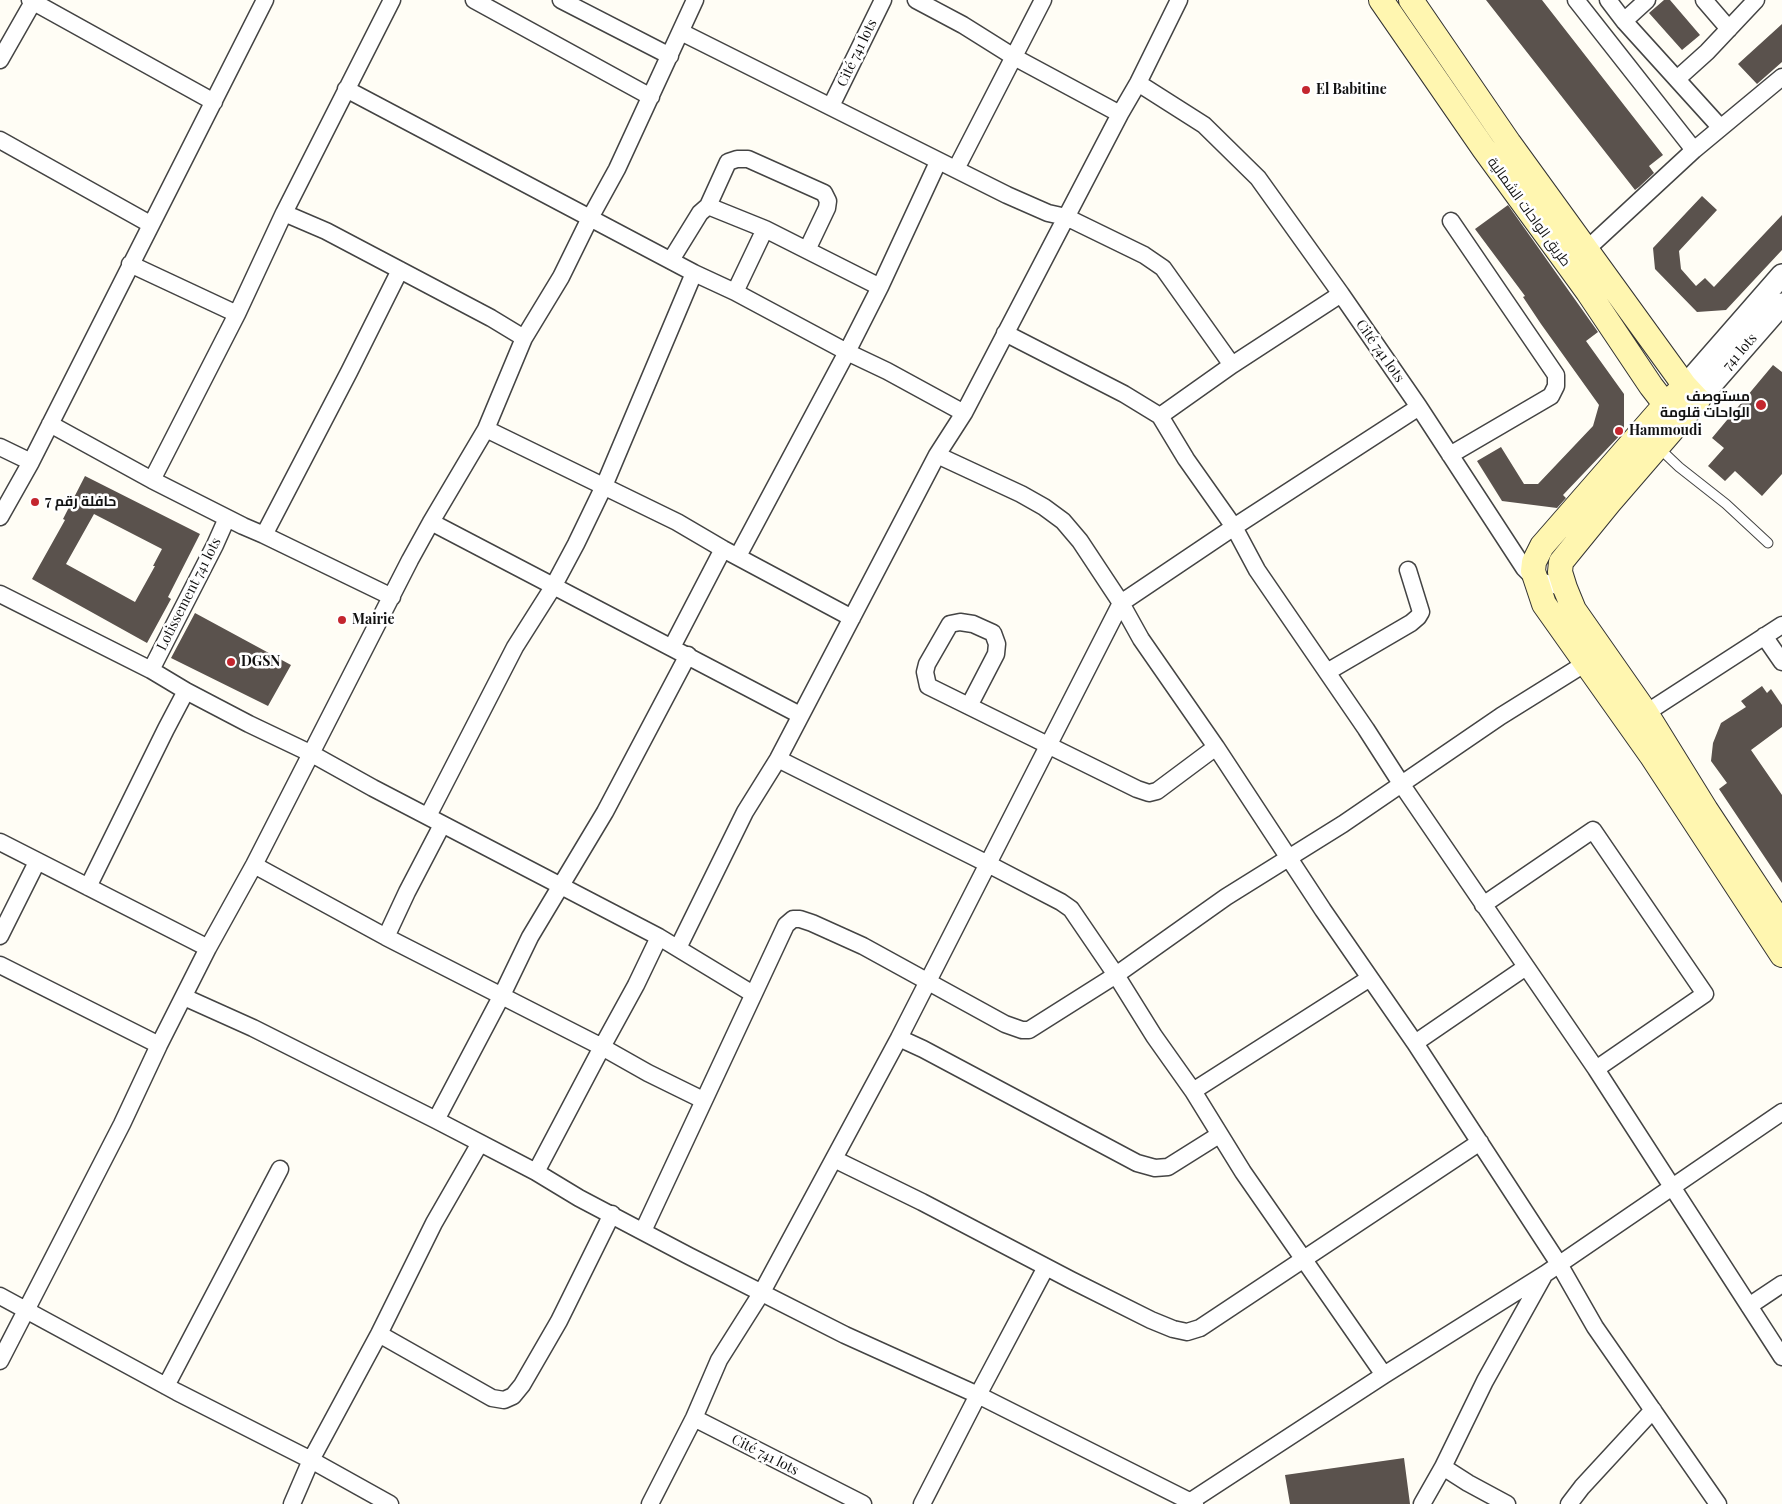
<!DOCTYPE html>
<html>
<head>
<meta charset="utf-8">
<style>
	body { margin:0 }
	canvas { display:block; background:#fffdf5 }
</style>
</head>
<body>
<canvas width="1782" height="1504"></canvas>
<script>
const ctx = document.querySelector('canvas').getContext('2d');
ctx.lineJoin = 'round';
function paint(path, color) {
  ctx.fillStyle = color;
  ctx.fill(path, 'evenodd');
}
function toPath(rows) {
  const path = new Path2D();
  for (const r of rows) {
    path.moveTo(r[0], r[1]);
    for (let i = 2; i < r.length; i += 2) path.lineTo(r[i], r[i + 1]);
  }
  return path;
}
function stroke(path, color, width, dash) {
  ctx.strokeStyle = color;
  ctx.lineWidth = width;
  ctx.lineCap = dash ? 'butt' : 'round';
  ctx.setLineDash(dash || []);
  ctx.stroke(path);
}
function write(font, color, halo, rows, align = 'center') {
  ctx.font = font + ' "Playfair Display",Cairo,serif';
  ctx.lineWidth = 5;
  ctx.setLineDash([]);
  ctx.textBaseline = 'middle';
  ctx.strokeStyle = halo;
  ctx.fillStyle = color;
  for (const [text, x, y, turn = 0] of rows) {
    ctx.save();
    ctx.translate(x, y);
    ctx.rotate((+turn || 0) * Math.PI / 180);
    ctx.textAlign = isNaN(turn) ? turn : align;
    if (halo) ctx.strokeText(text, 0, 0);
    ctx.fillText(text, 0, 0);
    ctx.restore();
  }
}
const building = toPath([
	[1486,0,1542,0,1663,155,1649,166,1654,173,1639,187,1635,190],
	[1664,0,1670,0,1700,35,1682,50,1649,13],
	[1782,24,1782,62,1757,84,1738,64],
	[1702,196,1717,210,1679,251,1681,269,1696,286,1705,278,1714,287,1782,215,1782,250,1726,310,1697,312,1655,269,1653,248],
	[1508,205,1598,332,1586,341,1624,394,1624,431,1563,495,1566,498,1557,508,1502,501,1477,461,1501,447,1524,484,1538,484,1593,426,1599,405,1541,324,1523,297,1525,296,1475,229],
	[1773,365,1782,372,1782,474,1762,496,1735,471,1725,481,1708,466,1724,448,1712,438],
	[85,476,200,534,168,597,171,599,147,643,32,579,65,520,63,519],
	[94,514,162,549,153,566,155,566,135,602,66,564],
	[195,613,291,665,268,706,171,658],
	[1762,686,1767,693,1771,689,1782,705,1782,727,1751,750,1782,795,1782,883,1719,789,1727,783,1711,761,1713,743,1721,723,1746,707,1741,701],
	[1404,1458,1410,1504,1290,1504,1285,1475]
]);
const service = toPath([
	[1659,448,1679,467,1726,504,1768,543]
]);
const minor = toPath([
	[30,0,214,102],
	[392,0,284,213,326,231,491,318,524,338],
	[474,0,651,97],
	[561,0,670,56],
	[916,0,963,25,1014,57,1120,114],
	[1576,0,1694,150],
	[1608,0,1624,21,1720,127],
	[1704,0,1729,29],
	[1624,21,1647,0],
	[681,32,1007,195,1048,213,1066,217,1144,255,1163,268,1232,365],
	[0,60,33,2],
	[1677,79,1707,52,1756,0],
	[1138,83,1204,125,1258,178,1341,294,1232,365,1160,416],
	[346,89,694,273,735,292,847,352,887,371,964,413],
	[831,106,883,0],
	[0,140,150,224],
	[956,169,1043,0],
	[708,206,728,162,737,159,748,159,824,193,828,201,827,208,807,250],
	[284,213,237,314,152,480,243,526,264,535,349,372,400,270],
	[1587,249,1694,150,1782,77],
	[671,260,700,213,708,206,765,229,880,287],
	[130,264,237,314],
	[735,292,765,229],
	[1341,294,1419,407],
	[1005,333,1124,394,1160,416,1186,459,1234,527,1257,570,1366,729,1402,785,1596,1069,1782,1357],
	[50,424,152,480],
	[486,429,677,522,723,549,852,618],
	[0,447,31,462],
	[937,455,1021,494,1044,507,1063,521,1080,541,1121,603,1141,639,1216,747,1323,910,1415,1043,1559,1264,1595,1327,1718,1504],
	[1450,455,1551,396,1556,386,1556,375,1451,221],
	[0,517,31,462,265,0],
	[431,522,800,715],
	[264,535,392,597],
	[738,556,847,352,880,287,938,162],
	[0,594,151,670,186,691,249,724,312,754,373,788,659,937,753,994],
	[1764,636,1782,662],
	[672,647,723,549],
	[151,670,215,545,227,518],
	[1327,672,1411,623,1418,617,1421,612,1408,570],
	[969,706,996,654,997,644,993,633,973,624,960,622,950,624,927,664,925,672,928,686,1137,789,1149,793,1157,791,1216,747],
	[1646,713,1782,625],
	[778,759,988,864,1061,902,1071,909,1116,975,1154,1036,1193,1091,1243,1172,1384,1375],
	[428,816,515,647,553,587,576,544,604,486,694,273],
	[0,842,208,948],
	[254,865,386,937,602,1047,648,1073,703,1100],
	[88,887,166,729,186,691],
	[1483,905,1593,830,1705,994,1596,1069],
	[0,936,37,862],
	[386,937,407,892,442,825],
	[678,948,745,812,778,759,937,455,964,413,1120,114,1138,83,1179,0],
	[0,965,159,1045],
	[184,997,253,1028,436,1120,536,1172,579,1198,689,1256,845,1335,978,1395,1195,1504],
	[899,1038,923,1049,1137,1163,1155,1168,1168,1167,1219,1135],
	[1415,1043,1526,967],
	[1193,1091,1370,978],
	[436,1120,502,995,530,937,605,812,688,655],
	[834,1159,922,1202,1071,1280,1151,1320,1173,1329,1187,1332,1200,1328,1480,1142],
	[536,1172,602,1047,636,985,659,937],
	[643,1231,786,925,793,919,800,919,812,923,863,946,1005,1024,1022,1030,1029,1030,1116,975,1226,897,1343,824,1501,716,1586,663],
	[0,1296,177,1392,311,1460,390,1504],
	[1749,1306,1782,1284],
	[379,1334,492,1398,504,1400,513,1396,522,1385,559,1321,612,1214],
	[0,1361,122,1124,159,1045,208,948,254,865,410,560,431,522,486,429,524,338,561,277,590,218,617,169,695,0],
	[166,1386,280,1169],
	[694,1418,863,1504],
	[1443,1467,1468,1483,1507,1504],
	[292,1504,311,1460,379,1334,434,1223,480,1143],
	[650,1504,694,1418,719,1360,762,1292,899,1038,1121,603,1234,527,1419,407,1524,568,1536,580,1565,588],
	[922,1504,978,1395,1046,1267],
	[1189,1504,1191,1501,1384,1375,1545,1274,1782,1112],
	[1422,1504,1443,1467,1485,1381,1543,1277],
	[1569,1504,1582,1487,1653,1410]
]);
const tertiary = toPath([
	[1685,386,1782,275],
	[1698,400,1782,304]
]);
const secondary = toPath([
	[1381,0,1484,149,1588,292,1651,386,1675,417],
	[1411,0,1509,143,1685,386,1698,400,1609,503,1561,562,1560,572,1565,588,1574,610,1646,713,1706,810,1782,925],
	[1685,386,1665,405,1542,546,1534,562,1533,571,1544,604,1651,755,1782,955]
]);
const markers = [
	[1306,90,5,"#c4262e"],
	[1761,405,6,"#c4262e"],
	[1619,431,5,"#c4262e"],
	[35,502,5,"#c4262e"],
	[342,620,5,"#c4262e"],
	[231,662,5,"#c4262e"]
];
const streetNames = [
	["Cité 741 lots",857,53,-64],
	["طريق الواحات الشمالية",1529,212,54],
	["Cité 741 lots",1380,351,55],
	["741 lots",1740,352,-49],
	["Lotissement 741 lots",189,594,-63],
	["Cité 741 lots",765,1455,27]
];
const poiNames = [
	["El Babitine",1316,90],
	["مستوصف",1750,397,"right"],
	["الواحات قلومة",1750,413,"right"],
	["Hammoudi",1629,431],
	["حافلة رقم 7",45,502],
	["Mairie",352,620],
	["DGSN",241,662]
];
paint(building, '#5a524d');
stroke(service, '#444', 11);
stroke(minor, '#444', 19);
stroke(tertiary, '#444', 24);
stroke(secondary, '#333', 26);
stroke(service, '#fff', 9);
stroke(minor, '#fff', 16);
stroke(tertiary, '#fff', 21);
stroke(secondary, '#fff6b0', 24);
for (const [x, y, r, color] of markers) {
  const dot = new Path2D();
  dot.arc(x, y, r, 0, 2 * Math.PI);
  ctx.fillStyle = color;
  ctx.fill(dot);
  stroke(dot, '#fff', 2);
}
write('14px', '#111', '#fff', streetNames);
write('bold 14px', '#111', '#fff', poiNames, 'left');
</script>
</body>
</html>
